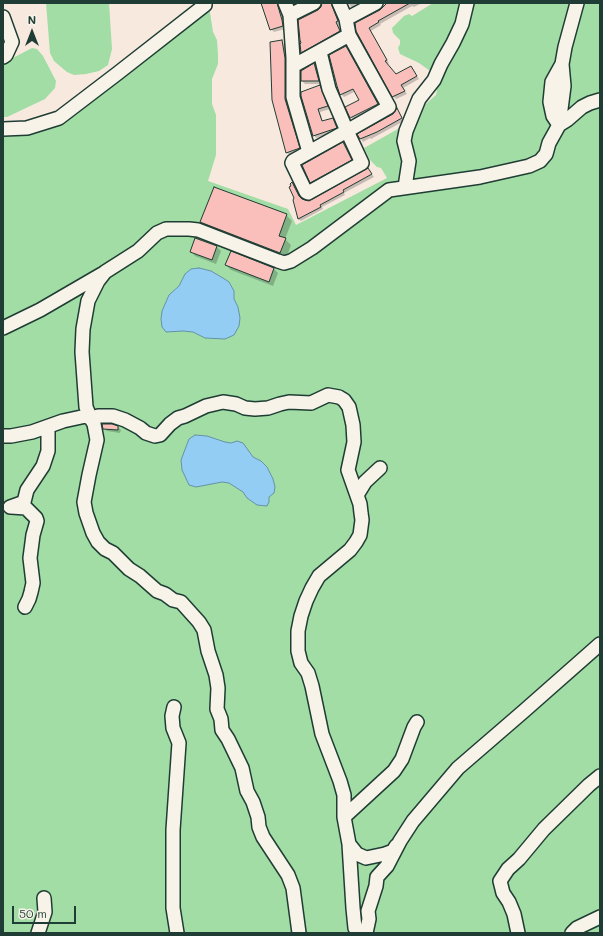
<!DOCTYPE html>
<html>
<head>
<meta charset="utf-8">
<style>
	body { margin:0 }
	#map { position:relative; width:603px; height:936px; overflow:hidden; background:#f8e9df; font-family:Mali,sans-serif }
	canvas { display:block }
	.frame { position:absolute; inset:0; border:4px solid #1f3d34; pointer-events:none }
	.north { position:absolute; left:12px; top:12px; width:40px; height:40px; -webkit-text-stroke:3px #f7f3e8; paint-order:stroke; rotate:0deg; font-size:11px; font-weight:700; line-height:16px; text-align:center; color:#1f3d34 }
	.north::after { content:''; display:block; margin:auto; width:14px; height:18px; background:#1f3d34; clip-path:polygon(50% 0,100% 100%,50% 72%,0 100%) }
	.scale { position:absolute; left:12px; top:906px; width:64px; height:18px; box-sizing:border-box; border:2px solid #1f3d34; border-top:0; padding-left:5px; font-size:12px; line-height:14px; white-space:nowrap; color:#1f3d34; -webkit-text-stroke:3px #f7f3e8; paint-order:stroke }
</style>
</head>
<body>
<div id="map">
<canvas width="603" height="936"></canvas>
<div class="frame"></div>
<div class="north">N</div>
<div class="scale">50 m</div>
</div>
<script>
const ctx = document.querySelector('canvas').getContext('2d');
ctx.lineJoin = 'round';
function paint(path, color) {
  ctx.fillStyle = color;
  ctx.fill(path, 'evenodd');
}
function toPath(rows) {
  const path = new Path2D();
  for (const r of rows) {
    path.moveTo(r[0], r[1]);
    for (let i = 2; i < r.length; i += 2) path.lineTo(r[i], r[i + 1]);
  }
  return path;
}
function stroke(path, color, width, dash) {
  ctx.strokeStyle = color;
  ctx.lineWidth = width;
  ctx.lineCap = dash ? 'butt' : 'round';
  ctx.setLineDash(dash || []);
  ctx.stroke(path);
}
const green = toPath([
	[46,3,109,3,112,49,108,65,99,71,86,74,74,75,67,72,61,67,54,61,50,53],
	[433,3,600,3,600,933,3,933,3,132,58,123,209,6,213,32,217,40,218,55,218,64,212,79,212,104,216,115,216,155,208,181,288,209,296,225,387,178,381,168,377,167,370,160,364,148,414,120,420,109,436,95,439,80,433,73,419,63,400,54,398,48,400,44,400,40,393,33,392,28,404,16,409,14,412,16],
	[32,48,37,49,43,56,56,81,55,88,45,99,7,117,3,117,3,63]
]);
const water = toPath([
	[199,268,211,271,223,278,229,282,234,291,234,299,238,307,240,318,239,326,234,335,225,339,205,338,193,332,183,331,166,332,162,327,161,319,162,311,169,295,179,286,185,274,191,269,199,268],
	[195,435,207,436,225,442,231,443,237,441,243,443,253,457,261,461,267,467,273,479,275,487,274,493,269,497,269,502,267,506,257,505,247,498,243,492,229,483,222,482,196,487,189,485,182,470,181,460,189,439,195,435]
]);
const shadow = toPath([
	[262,3,278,3,285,23,285,29,274,32,271,29],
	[322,3,332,3,340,24,339,25,342,34,304,55,302,52,303,44,318,11,322,8],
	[348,3,366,3,353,9],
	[389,3,422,3,414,7,412,6,380,24,381,25,371,31,389,63,387,64,396,75,411,67,419,79,403,88,407,94,396,99,393,96,357,31,380,11,384,5],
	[282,41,284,44,287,55,288,103,302,151,290,155,287,153,273,100],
	[346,47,380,107,354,120,351,117,361,101,356,91,344,97,341,94],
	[314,64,317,67,321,84,305,84,302,81],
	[320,87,322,89,330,109,320,112,323,122,332,119,335,122,339,130,316,138,314,135],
	[399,112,404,121,371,139,370,138,363,142,361,139,359,135],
	[343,143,346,146,353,162,314,184,311,182],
	[368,169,374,177,344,193,345,195,322,207,323,209,301,221,298,219,292,183,301,200,309,202],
	[286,215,292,221,285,239,291,245,286,259,207,228,201,222],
	[217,247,221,251,216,264,195,256,191,251],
	[226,265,274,269,278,273,273,286,231,270],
	[118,427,121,430,120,433,107,431,104,428]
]);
const building = toPath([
	[261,3,277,3,282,20,283,26,270,30,261,3],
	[322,3,331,3,338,21,336,22,340,31,301,53,300,44,301,43,300,40,298,20,318,10,321,7,322,3],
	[387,3,410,3,378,21,379,22,369,28,387,60,385,61,396,74,411,66,417,76,401,85,405,91,392,97,356,31,355,23,380,10,387,3],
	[282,40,285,58,285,99,300,148,286,153,272,100,270,42,282,40],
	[346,46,378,104,350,118,345,107,359,100,353,89,340,95,337,86,329,55,346,46],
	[314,63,319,81,301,81,301,71,314,63],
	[320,85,328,106,318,109,322,121,333,118,337,128,313,136,301,96,301,92,320,85],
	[397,108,402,118,377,132,360,139,357,134,393,114,397,108],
	[343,142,352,160,310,183,302,165,343,142],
	[368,168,372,174,343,190,344,192,320,205,321,207,298,219,293,200,294,198,289,187,291,186,290,184,292,182,299,196,302,199,309,201,368,168],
	[214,187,287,214,279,236,286,238,280,253,200,222,214,187],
	[195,238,217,246,212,260,190,252,195,238],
	[231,251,274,268,269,282,225,265,231,251],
	[102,424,112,424,118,426,118,430,103,429,102,424]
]);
const minor = toPath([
	[285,3,290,15,293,58,293,97,309,152],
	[290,15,314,3],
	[3,17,12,42,6,55,3,57],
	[346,19,376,3],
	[320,52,329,89,347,131,362,163,308,193,306,192,292,163,293,161,347,131,389,107,349,35,346,19,339,3],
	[562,64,552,82,550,102,553,116,559,125,567,120,582,107,590,103,600,100],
	[293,66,349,35],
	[3,129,27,128,59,118,118,73,205,5,205,3],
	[405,187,409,161,404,141,406,131,419,99,434,80,441,64,453,43,462,24,467,3],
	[3,328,40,310,102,274],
	[3,436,11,436,32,432,63,421,86,416,91,419,94,424,97,440,89,475,84,502,86,513,93,533,98,542,105,549,113,553,129,569,140,576,157,591,165,594,173,600,181,602,199,622,204,630,208,651,216,675,218,688,217,709,221,719,222,730,228,739,242,768,247,791,253,802,258,817,259,827,263,837,288,875,293,888,299,933],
	[357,495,365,482,380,468],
	[10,507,24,502,27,490,43,466,48,451,48,427],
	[11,507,26,508,36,518,37,521,33,535,30,558,33,583,31,592,29,599,25,607],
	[174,707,172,716,173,728,179,743,173,830,173,908,177,933],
	[344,817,394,771,402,759,414,727,417,722],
	[349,844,357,854,366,858,385,854,393,851,396,846],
	[38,933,45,912,44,898],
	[358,933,355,928,353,908,349,844,344,817,344,795,340,781,322,734,312,686,308,673,301,663,298,651,298,631,301,616,306,601,312,588,319,576,350,550,356,542,360,535,362,520,361,513,360,504,348,470,354,442,353,425,349,407,344,400,339,397,328,395,311,403,289,402,280,404,268,408,255,409,245,408,236,404,223,402,206,406,185,416,178,418,170,424,160,435,155,436,146,433,140,428,125,420,113,416,98,416,91,419,86,407,82,352,83,329,88,301,98,281,105,272,138,251,157,233,166,229,189,229,198,230,278,261,284,263,291,261,312,248,389,190,480,177,529,166,540,161,546,154,549,143,559,125,564,86,562,64,565,47,577,3],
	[366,933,369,919,368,911,376,886,377,877,387,866,400,841,413,821,458,768,524,711,600,644],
	[518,933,514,914,509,902,503,893,500,881,508,869,519,859,544,829,589,785,600,776],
	[572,933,577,928,600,917]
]);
paint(green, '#a1dda4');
paint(water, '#93cdf3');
stroke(water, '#6593a7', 1);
paint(shadow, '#0003');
paint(building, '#fbbfbb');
stroke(building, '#1f3d34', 1);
stroke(minor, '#1f3d34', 16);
stroke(minor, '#f7f3e8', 13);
</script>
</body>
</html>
